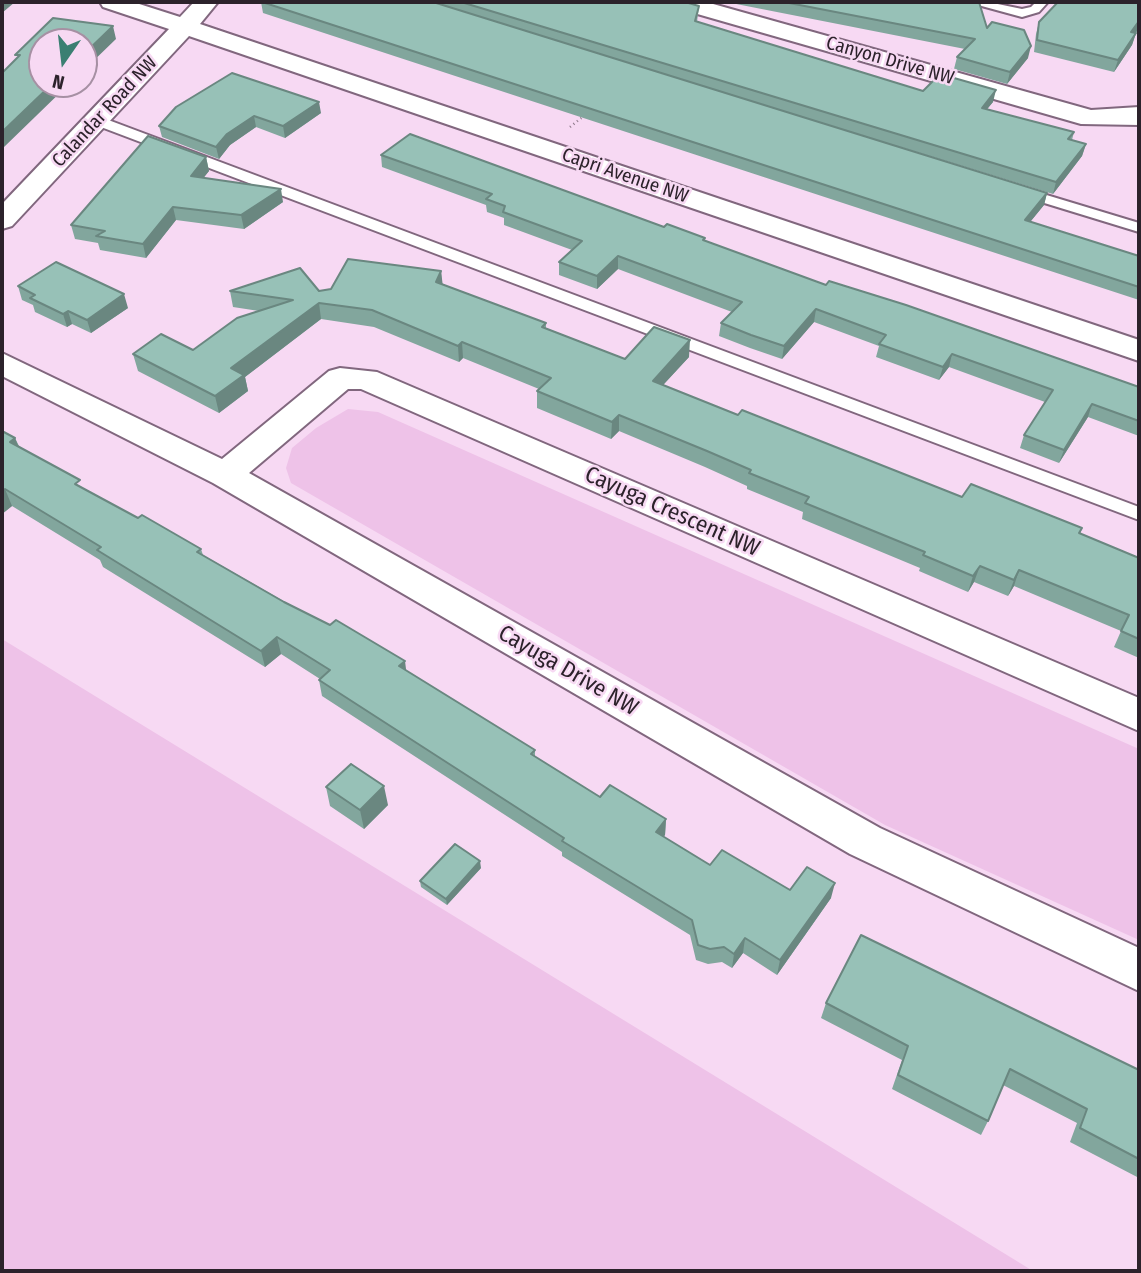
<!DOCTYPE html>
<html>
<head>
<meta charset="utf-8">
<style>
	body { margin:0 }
	#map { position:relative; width:1141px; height:1273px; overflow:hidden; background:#f7d9f3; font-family:"Fira Sans Condensed",sans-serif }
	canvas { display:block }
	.frame { position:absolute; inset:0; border:4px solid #2c222b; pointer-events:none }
	.north { position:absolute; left:28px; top:28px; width:70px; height:70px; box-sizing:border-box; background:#f7d9f3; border:2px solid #a690a3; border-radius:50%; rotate:194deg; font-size:19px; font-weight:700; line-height:28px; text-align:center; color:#2c222b }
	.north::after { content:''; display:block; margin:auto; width:24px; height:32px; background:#3b7f72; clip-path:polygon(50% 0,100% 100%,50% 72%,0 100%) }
</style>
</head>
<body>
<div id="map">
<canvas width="1141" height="1273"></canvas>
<div class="frame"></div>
<div class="north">N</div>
</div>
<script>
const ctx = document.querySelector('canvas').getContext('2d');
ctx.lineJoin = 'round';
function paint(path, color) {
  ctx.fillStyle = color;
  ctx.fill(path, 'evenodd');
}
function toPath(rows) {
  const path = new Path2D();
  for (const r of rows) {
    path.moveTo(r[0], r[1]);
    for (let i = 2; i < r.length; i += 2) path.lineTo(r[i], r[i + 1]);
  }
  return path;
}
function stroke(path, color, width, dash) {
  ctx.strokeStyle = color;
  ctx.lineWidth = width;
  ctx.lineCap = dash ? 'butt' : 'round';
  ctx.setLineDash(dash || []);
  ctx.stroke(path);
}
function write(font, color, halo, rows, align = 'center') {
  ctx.font = font + ' "Fira Sans Condensed",sans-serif';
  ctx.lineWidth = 5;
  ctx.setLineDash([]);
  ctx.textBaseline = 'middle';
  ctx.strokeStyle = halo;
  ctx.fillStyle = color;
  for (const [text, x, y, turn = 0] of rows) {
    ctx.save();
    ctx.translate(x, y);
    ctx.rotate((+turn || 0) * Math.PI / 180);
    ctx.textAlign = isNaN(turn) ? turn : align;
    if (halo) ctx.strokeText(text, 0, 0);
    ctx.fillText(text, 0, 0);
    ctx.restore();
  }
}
const green = toPath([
	[348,409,378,412,1139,749,1139,940,885,825,291,483,286,468,292,448,316,428],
	[2,639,1033,1271,2,1271]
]);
const path = toPath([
	[570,127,585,115]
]);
const service = toPath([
	[967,2,988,2,1022,9,1031,7,1036,2,1048,2,1039,12,1022,17,967,2],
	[93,118,103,118,1139,507,1139,520,93,124,93,118],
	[1020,187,1139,223,1139,232,1015,194,1013,191,1020,187]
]);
const minor = toPath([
	[100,2,133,2,180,17,194,2,218,2,200,24,1139,340,1139,361,189,36,12,226,2,229,2,204,169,29,103,7,100,2],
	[669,2,706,2,1091,110,1139,107,1139,125,1081,124,673,7,669,2],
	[2,353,222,459,329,371,340,368,377,372,1139,698,1139,731,361,389,348,389,249,473,880,828,1139,948,1139,991,850,854,213,483,2,376,2,353]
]);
const wall = toPath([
	[261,2,685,2,699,6,697,22,923,91,993,102,987,109,1074,132,1072,140,1086,144,1082,156,1053,194,881,141,1047,193,1044,205,1030,222,1139,256,1139,300,263,13],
	[726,2,979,2,987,28,1028,58,1007,84,954,69,957,57,965,49],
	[1139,2,1139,28,1136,33,1132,45,1114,72,1034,52,1036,34,1039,22],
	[176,107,321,113,285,138,256,127,230,145,219,159,162,137,159,126],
	[381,155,664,227,826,285,1139,387,1139,436,1088,417,1059,463,1020,448,1024,435,1045,402,949,367,939,380,876,357,879,346,814,322,782,359,750,348,719,336,721,323,732,312,618,269,597,289,559,275,559,262,572,250,504,225,504,218,487,212,486,205,382,167],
	[206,157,209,171,203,178,283,202,244,229,176,220,146,258,100,250,98,243,75,239,71,225],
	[441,271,442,284,546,323,546,328,625,359,689,357,663,385,738,415,962,497,1082,528,1080,534,1139,558,1139,658,1114,647,1121,631,1014,586,1008,596,974,582,968,592,919,571,920,568,802,519,803,512,747,489,747,486,705,467,619,431,611,439,537,408,537,391,539,389,463,358,459,362,374,327,321,319,245,377,248,391,219,413,138,371,133,354,193,350,259,311,233,307,230,291,319,291],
	[18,286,128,308,91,333,72,324,67,327,35,312,33,305,22,300],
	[2,431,15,438,19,446,83,488,138,518,201,549,203,555,406,671,535,750,535,757,600,797,666,819,665,835,663,837,710,865,790,890,831,898,777,975,743,953,732,968,722,962,708,964,696,960,690,935,562,856,562,852,322,696,319,680,320,679,281,654,265,667,103,567,100,560,12,506,2,514],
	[326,787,388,805,364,829,330,806],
	[481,868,447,905,421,887,420,881],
	[826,1003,1139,1070,1139,1178,1070,1142,1077,1123,1003,1085,988,1121,981,1135,892,1089,902,1060,821,1018]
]);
const shadedWall = toPath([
	[2,2,15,2,2,13],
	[1139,21,1139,28,1128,44,1131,32],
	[113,26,116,39,84,70,84,54],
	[1136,33,1132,45,1114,72,1118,60],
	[1031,46,1028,58,1007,84,1010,72],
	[52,84,69,84,2,149,2,132],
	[996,90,993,102,979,119,982,108],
	[319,102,321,113,285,138,283,126],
	[254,116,256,127,230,145,219,159,216,147,227,134],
	[1086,144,1082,156,1053,194,1056,182],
	[206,157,209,171,194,190,191,176],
	[281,189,283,202,244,229,241,215],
	[1047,193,1044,205,1022,232,1025,220],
	[173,207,176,220,146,258,143,244],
	[618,256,618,269,597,289,597,276],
	[441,271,443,287,436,282],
	[124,294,128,308,91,333,87,320],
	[319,303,321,319,245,377,248,391,219,413,215,396,231,368],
	[816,309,814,322,782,359,784,346],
	[68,311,72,324,67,327,63,314],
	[690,340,689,357,652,397,653,381],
	[462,342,463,358,459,362,458,346],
	[952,354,949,367,939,380,943,367],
	[1092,404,1088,417,1059,463,1064,450],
	[619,415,619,431,611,439,612,422],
	[15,438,22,455,10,442],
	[5,489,12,506,2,514,2,491],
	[980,566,974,582,968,592,973,576],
	[1019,570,1014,586,1008,596,1014,580],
	[277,637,281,654,265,667,261,651],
	[405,661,407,677,399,666],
	[384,786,388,805,364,829,360,810],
	[666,819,665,835,655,847,656,832],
	[480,861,481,868,447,905,446,899],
	[835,883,831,898,777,975,780,960],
	[745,938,743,953,732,968,734,954]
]);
const building = toPath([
	[262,2,433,2,1047,193,1025,220,1139,256,1139,287,262,2],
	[461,2,685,2,699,6,695,21,923,91,940,74,996,90,982,108,1074,132,1068,139,1086,144,1056,182,461,2],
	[784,2,979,2,987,28,992,22,1024,30,1031,46,1010,72,957,57,975,39,784,2],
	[1058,2,1139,2,1139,21,1131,32,1136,33,1118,60,1037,40,1039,22,1058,2],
	[53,18,113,26,84,54,84,42,42,42,42,84,52,84,2,132,2,73,20,55,15,55,53,18],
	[232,73,319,102,283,126,254,116,227,134,216,147,159,126,176,107,232,73],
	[410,134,664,227,667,224,705,238,703,240,826,285,829,281,906,305,1139,387,1139,421,1092,404,1064,450,1024,435,1053,390,952,354,943,367,879,344,886,335,816,309,784,346,751,335,721,323,742,302,618,256,597,276,559,262,582,241,503,212,505,206,486,199,492,194,381,155,410,134],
	[148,136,206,157,191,176,281,189,241,215,173,207,143,244,96,236,105,231,71,225,148,136],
	[348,259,441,271,436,282,546,323,542,327,625,359,654,327,690,340,653,381,738,415,742,410,962,497,971,484,1082,528,1079,533,1139,558,1139,639,1121,631,1129,615,1019,570,1014,580,980,566,973,576,923,555,925,552,805,503,809,497,749,473,751,470,707,451,619,415,612,422,537,391,551,378,462,342,458,346,372,310,319,303,231,368,244,375,215,396,133,354,161,334,193,350,237,318,293,300,230,291,300,268,319,291,331,289,348,259],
	[56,262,124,294,87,320,68,311,63,314,30,298,35,295,18,286,56,262],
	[2,431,15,438,10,442,80,480,75,484,138,518,142,515,201,549,197,552,284,602,330,625,336,620,405,661,399,666,535,750,531,754,600,797,610,785,666,819,656,832,710,865,722,850,790,890,807,867,835,883,780,960,745,938,734,954,724,947,710,949,698,945,692,920,562,841,564,838,319,680,330,670,277,637,261,651,97,550,101,547,5,489,2,491,2,431],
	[351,764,384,786,360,810,326,787,351,764],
	[455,844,480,861,446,899,420,881,455,844],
	[861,935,1139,1070,1139,1159,1080,1128,1087,1109,1010,1069,988,1121,898,1075,908,1046,826,1003,861,935]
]);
const farStreetnames = [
	["Canyon Drive NW",890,61,16],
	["Calandar Road NW",105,112,-47],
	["Capri Avenue NW",625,176,19]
];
const streetNames = [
	["Cayuga Crescent NW",672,512,24],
	["Cayuga Drive NW",568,671,30]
];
paint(green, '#eec2e8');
stroke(service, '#81677e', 4);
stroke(minor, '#81677e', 4);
stroke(path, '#8f7b8c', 2.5, [1, 3.5]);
paint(service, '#fff');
paint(minor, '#fff');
paint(wall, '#82a69d');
paint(shadedWall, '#6a8780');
paint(building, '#97c1b7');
stroke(building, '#6a8780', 2);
write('19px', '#2c222b', '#f7d9f3', farStreetnames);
write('23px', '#2c222b', '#f7d9f3', streetNames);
</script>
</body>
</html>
